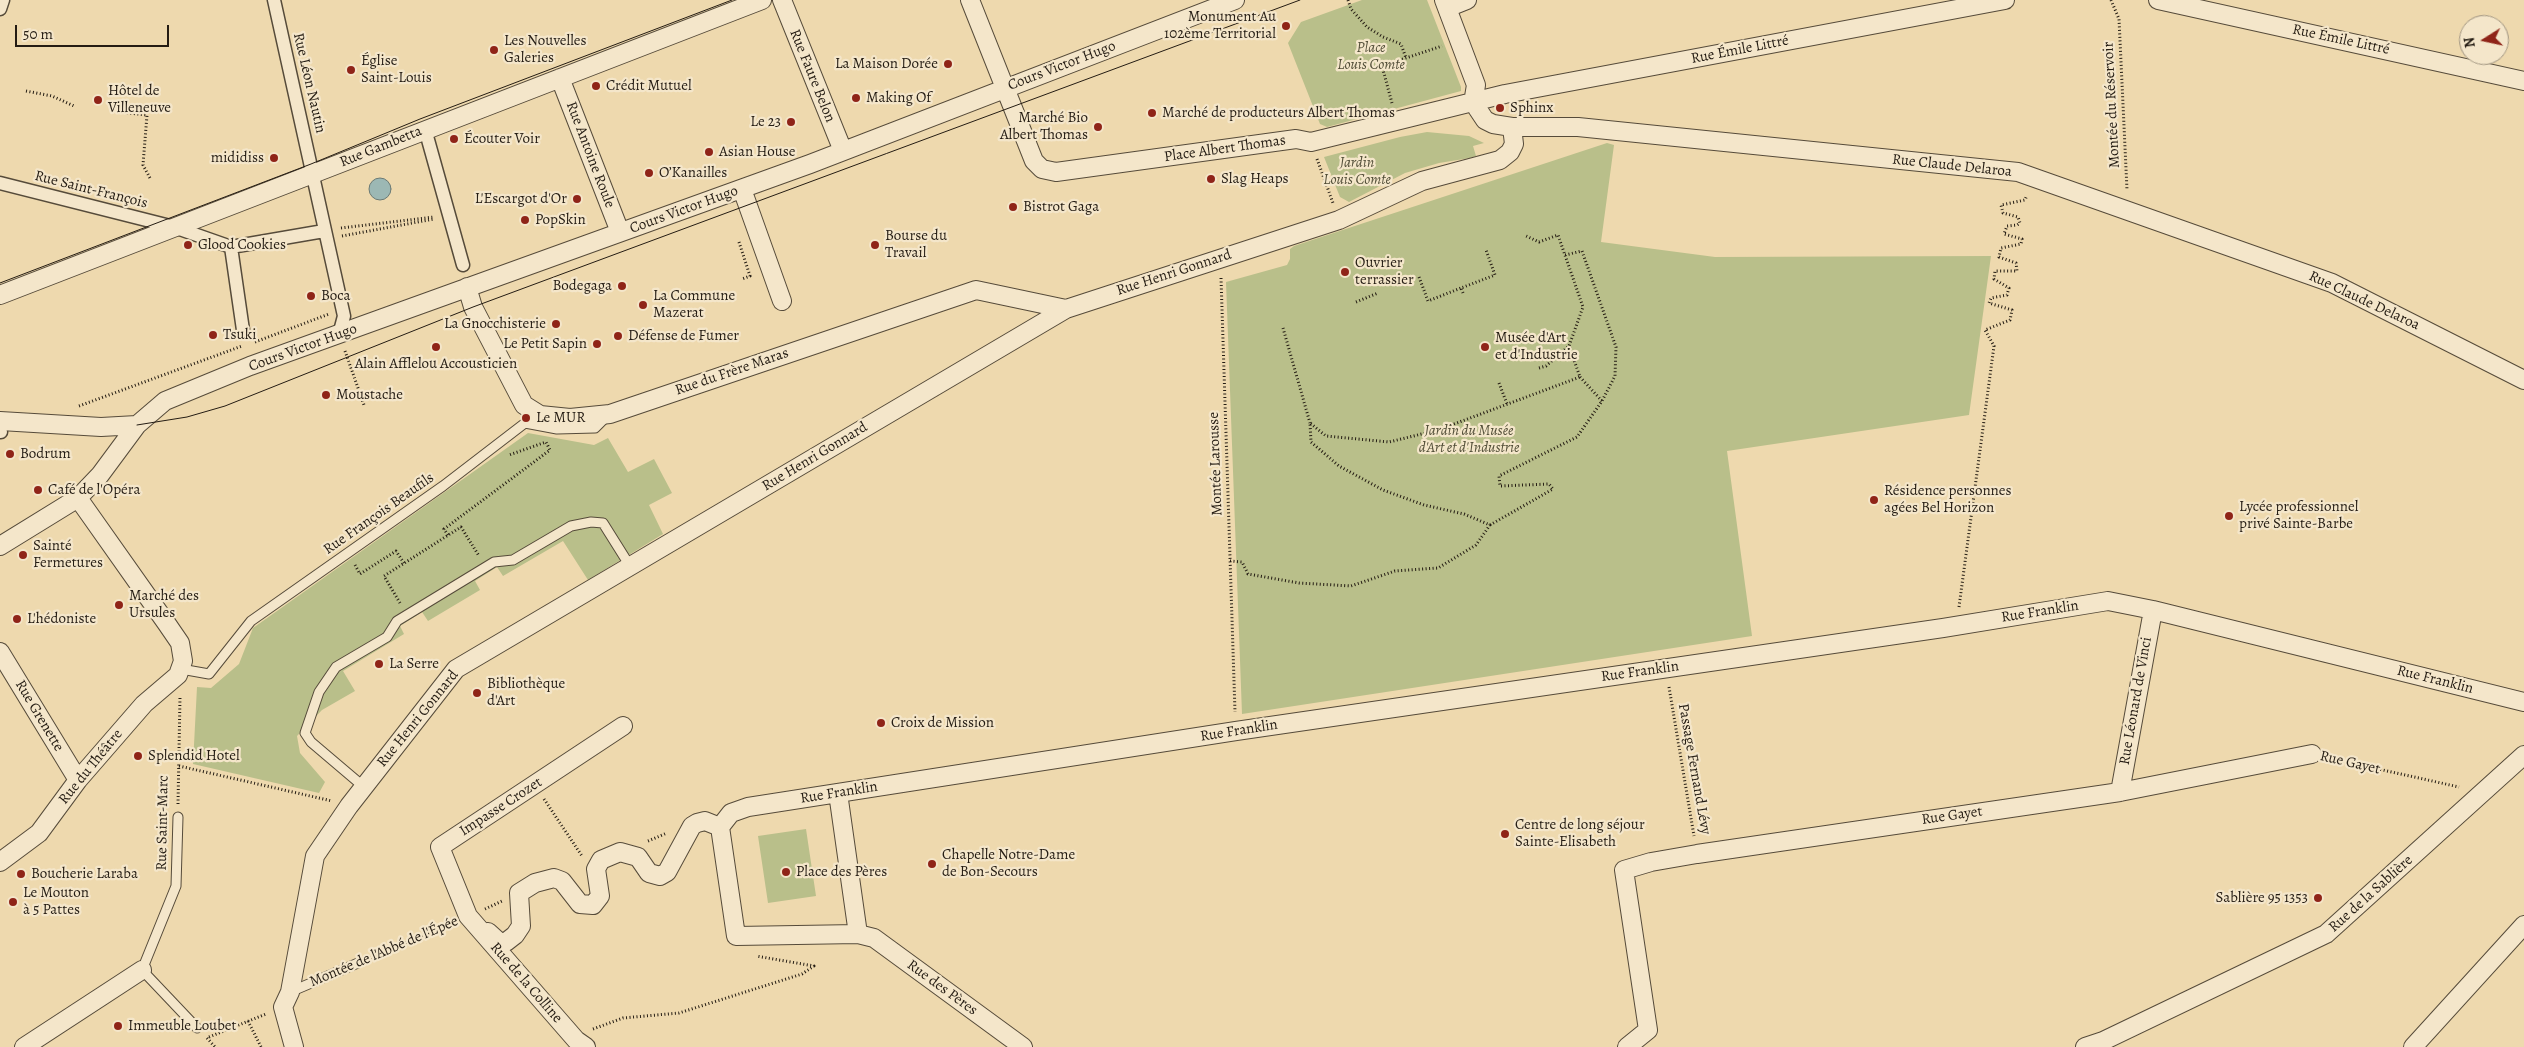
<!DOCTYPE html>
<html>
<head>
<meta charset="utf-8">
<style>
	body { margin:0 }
	#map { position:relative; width:2524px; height:1047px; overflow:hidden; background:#eed9ae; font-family:Alegreya,serif }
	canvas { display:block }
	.north { position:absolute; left:2459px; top:15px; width:50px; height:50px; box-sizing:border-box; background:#f4e6ca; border:1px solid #a19581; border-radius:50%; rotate:260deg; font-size:14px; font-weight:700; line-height:20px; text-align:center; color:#241c13 }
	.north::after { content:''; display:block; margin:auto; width:18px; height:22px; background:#8f2418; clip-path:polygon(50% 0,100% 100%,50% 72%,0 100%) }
	.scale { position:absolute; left:15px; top:25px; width:154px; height:22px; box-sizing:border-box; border:2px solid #241c13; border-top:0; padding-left:6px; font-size:15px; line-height:18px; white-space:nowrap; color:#241c13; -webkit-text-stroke:4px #f4e6ca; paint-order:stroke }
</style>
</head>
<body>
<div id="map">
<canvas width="2524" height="1047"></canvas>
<div class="north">N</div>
<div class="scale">50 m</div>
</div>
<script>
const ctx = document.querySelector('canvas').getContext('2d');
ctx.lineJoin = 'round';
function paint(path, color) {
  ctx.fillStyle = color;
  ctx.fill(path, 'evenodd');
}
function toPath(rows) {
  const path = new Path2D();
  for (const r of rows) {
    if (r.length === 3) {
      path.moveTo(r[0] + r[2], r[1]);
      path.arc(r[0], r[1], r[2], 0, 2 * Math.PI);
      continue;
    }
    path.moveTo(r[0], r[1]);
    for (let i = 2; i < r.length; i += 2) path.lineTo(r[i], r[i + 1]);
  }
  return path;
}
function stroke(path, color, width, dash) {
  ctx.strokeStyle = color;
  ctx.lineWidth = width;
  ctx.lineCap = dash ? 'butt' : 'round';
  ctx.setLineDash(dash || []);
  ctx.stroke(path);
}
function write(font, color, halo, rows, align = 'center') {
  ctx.font = font + ' Alegreya,serif';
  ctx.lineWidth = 4.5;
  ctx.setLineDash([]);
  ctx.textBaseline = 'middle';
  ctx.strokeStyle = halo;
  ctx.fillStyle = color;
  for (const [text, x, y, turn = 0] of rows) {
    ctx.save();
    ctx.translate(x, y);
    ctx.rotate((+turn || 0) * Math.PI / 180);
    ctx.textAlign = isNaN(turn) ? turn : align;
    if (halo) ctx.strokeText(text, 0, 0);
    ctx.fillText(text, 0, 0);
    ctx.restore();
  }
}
const green = toPath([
	[1362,0,1427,0,1461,87,1461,91,1327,127,1320,124,1288,43,1301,22],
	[1427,132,1469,136,1484,143,1473,146,1476,156,1470,158,1439,163,1405,173,1349,202,1340,197,1324,157,1400,137],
	[1607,143,1614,145,1601,242,1715,257,1991,256,1969,415,1727,451,1752,636,1242,714,1226,282,1287,265,1290,259,1290,249,1294,246],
	[528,433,594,445,608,438,628,472,654,459,672,493,649,505,663,534,588,580,563,541,503,576,497,567,475,581,480,590,428,621,422,612,400,626,404,634,343,671,355,691,322,710,297,736,300,753,325,782,319,793,193,764,197,687,211,688,239,664,253,628],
	[806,829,816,896,768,903,758,836]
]);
const water = toPath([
	[380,189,11]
]);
const path = toPath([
	[1348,0,1351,9,1367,27,1383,37,1401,44,1406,58],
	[2111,0,2119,19,2127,190],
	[26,91,52,96,74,106],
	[1392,103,1382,66,1442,46],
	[120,112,147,115,143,165,151,180],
	[1317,159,1333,203],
	[341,228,434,217],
	[342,236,434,219],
	[739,242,750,276,742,279],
	[1419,277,1428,301,1461,288],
	[1221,278,1235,712],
	[1463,293,1461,288,1495,275,1486,250],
	[1356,302,1378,293],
	[1283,328,1310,423],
	[255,342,329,314],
	[345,351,364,405],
	[1539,368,1546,366,1569,346],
	[1580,377,1602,401],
	[1499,383,1507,404],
	[79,406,242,346],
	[1490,525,1553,489,1549,484,1500,486,1499,476,1577,437,1602,401,1615,376,1616,347,1582,251,1565,255],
	[448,535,444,529,550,450,546,442,509,455],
	[1230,561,1242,562,1248,574,1299,583,1351,586,1395,571,1438,568,1476,545,1490,525,1464,514,1424,505,1383,490,1339,466,1311,442,1310,423,1326,436,1389,442,1438,430,1580,377,1569,346,1583,307,1558,235,1539,242,1524,235],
	[355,565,360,574,396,551,404,563],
	[400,603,384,576,461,527,479,556],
	[1959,607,1994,346,1985,330,2010,320,2012,310,1989,303,1991,298,2007,295,2009,288,1994,279,1995,271,2017,271,2016,263,1999,257,2001,248,2021,244,2022,239,2004,234,2007,226,2017,225,2020,223,2018,217,2003,213,2001,205,2025,200,2027,195],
	[1669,687,1694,836],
	[2329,758,2459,787],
	[179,766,332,801],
	[544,799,582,856],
	[178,804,180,697],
	[648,841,667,833],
	[485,909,502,901],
	[370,958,452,923],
	[248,1021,261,1047],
	[593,1029,623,1018,679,1013,802,974,814,966,756,956],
	[209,1037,266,1014],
	[207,1038,215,1047]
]);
const service = toPath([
	[181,669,209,674,251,621,443,486,525,423,557,429,595,428,607,416],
	[364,787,311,742,305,733,319,692,336,667,387,637,397,621,494,562,513,560,571,526,591,522,603,523,630,566],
	[178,817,176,886,142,970,197,1028],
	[290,992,358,963]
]);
const pedestrian = toPath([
	[274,0,344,316,339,335],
	[0,9,3,0],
	[425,129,463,265],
	[0,183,174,227,231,247,324,231],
	[231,247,243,330],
	[0,432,1,432]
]);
const minor = toPath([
	[782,0,843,151],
	[970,0,1034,161,1042,169,1056,172,1296,139,1311,142,1505,94,2005,0],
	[1444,0,1476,85,1474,97,1477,108,1485,120,1493,124,1512,127,1578,127,2018,172,2332,283,2524,380],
	[2158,0,2524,81],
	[1447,8,1467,0],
	[560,78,620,232],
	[742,189,782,301],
	[467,287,473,307,524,405,540,415,570,418,610,414,976,290,1066,309],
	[0,295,762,0],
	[0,421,101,427,137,425],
	[0,546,78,498,100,475,137,425,165,401,250,366,810,164,1235,0],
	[0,652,78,780],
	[2120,792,2153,610],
	[838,793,858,934],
	[0,862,39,833,78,780,144,704,178,675,183,661,180,643,167,624,78,498],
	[488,932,499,942,506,942,515,935,521,926,519,893,535,883,554,878,562,881,580,904,593,905,600,896,596,869,601,860,620,852,638,857,649,873,660,876,667,872,692,826,697,823,705,821,720,827],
	[24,1047,142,970],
	[294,1047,283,1007,290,992,315,856,349,806,456,669,1066,309,1339,220,1422,181,1500,160,1510,152,1514,144,1512,127],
	[586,1047,576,1040,468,916,440,847,623,726],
	[1023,1047,874,938,858,934,736,936,720,827,731,813,748,807,1236,731,1943,628,2108,601,2153,610,2524,702],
	[1627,1047,1648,1030,1624,870,1651,862,1697,854,2120,792,2312,754],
	[2085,1047,2103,1041,2326,934,2524,755],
	[2413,1047,2524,925]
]);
const tram = toPath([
	[0,283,311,164,420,119,732,0],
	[137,425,187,417,225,406,473,307,1300,0]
]);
const markers = [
	[1286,26,5,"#8f2418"],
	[494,50,5,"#8f2418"],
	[948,64,5,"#8f2418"],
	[351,70,5,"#8f2418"],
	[596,86,5,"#8f2418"],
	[856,98,5,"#8f2418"],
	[98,100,5,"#8f2418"],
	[1500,108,5,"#8f2418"],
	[1152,113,5,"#8f2418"],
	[791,122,5,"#8f2418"],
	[1098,127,5,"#8f2418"],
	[454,139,5,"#8f2418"],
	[709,152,5,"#8f2418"],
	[274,158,5,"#8f2418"],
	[649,173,5,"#8f2418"],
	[1211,179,5,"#8f2418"],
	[577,199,5,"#8f2418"],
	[1013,207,5,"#8f2418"],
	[525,220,5,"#8f2418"],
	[188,245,5,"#8f2418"],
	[875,245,5,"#8f2418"],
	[1345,272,5,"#8f2418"],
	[622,286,5,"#8f2418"],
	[311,296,5,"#8f2418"],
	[643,305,5,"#8f2418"],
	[556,324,5,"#8f2418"],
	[213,335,5,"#8f2418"],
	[618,336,5,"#8f2418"],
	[597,344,5,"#8f2418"],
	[436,347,5,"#8f2418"],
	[1485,347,5,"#8f2418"],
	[326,395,5,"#8f2418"],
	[526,418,5,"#8f2418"],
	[10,454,5,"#8f2418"],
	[38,490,5,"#8f2418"],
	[1874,500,5,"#8f2418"],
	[2229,516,5,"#8f2418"],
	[23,555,5,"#8f2418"],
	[119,605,5,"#8f2418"],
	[17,619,5,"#8f2418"],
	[379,664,5,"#8f2418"],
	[477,693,5,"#8f2418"],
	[881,723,5,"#8f2418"],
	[138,756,5,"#8f2418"],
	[1505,834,5,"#8f2418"],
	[932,864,5,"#8f2418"],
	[786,872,5,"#8f2418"],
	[21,874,5,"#8f2418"],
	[2318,898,5,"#8f2418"],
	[13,902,5,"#8f2418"],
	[118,1026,5,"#8f2418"]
];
const poiNames = [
	["Monument Au",1276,17,"right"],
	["102ème Territorial",1276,34,"right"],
	["Les Nouvelles",504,41],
	["Galeries",504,58],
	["Église",361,61],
	["Saint-Louis",361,78],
	["La Maison Dorée",938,64,"right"],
	["Crédit Mutuel",606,86],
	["Hôtel de",108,91],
	["Villeneuve",108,108],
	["Making Of",866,98],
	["Sphinx",1510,108],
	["Marché de producteurs Albert Thomas",1162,113],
	["Marché Bio",1088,118,"right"],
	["Albert Thomas",1088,135,"right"],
	["Le 23",781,122,"right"],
	["Écouter Voir",464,139],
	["Asian House",719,152],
	["mididiss",264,158,"right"],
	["O’Kanailles",659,173],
	["Slag Heaps",1221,179],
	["L'Escargot d'Or",567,199,"right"],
	["Bistrot Gaga",1023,207],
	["PopSkin",535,220],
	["Bourse du",885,236],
	["Travail",885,253],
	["Glood Cookies",198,245],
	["Ouvrier",1355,263],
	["terrassier",1355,280],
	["Bodegaga",612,286,"right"],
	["Boca",321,296],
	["La Commune",653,296],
	["Mazerat",653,313],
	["La Gnocchisterie",546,324,"right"],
	["Tsuki",223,335],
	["Défense de Fumer",628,336],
	["Musée d'Art",1495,338],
	["et d'Industrie",1495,355],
	["Le Petit Sapin",587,344,"right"],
	["Alain Afflelou Accousticien",436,364,"center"],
	["Moustache",336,395],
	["Le MUR",536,418],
	["Bodrum",20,454],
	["Café de l'Opéra",48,490],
	["Résidence personnes",1884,491],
	["agées Bel Horizon",1884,508],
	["Lycée professionnel",2239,507],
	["privé Sainte-Barbe",2239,524],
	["Sainté",33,546],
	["Fermetures",33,563],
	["Marché des",129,596],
	["Ursules",129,613],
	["L'hédoniste",27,619],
	["La Serre",389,664],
	["Bibliothèque",487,684],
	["d'Art",487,701],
	["Croix de Mission",891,723],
	["Splendid Hotel",148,756],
	["Centre de long séjour",1515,825],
	["Sainte-Elisabeth",1515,842],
	["Chapelle Notre-Dame",942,855],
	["de Bon-Secours",942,872],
	["Place des Pères",796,872],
	["Boucherie Laraba",31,874],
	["Le Mouton",23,893],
	["à 5 Pattes",23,910],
	["Sablière 95 1353",2308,898,"right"],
	["Immeuble Loubet",128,1026]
];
const streetNames = [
	["Rue Émile Littré",2341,40,12],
	["Rue Émile Littré",1740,50,-11],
	["Cours Victor Hugo",1062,66,-21],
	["Rue Faure Belon",812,76,68],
	["Rue Léon Nautin",309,83,77],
	["Montée du Réservoir",2112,105,-93],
	["Rue Gambetta",381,147,-22],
	["Place Albert Thomas",1225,149,-8],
	["Rue Antoine Roule",590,155,69],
	["Rue Claude Delaroa",1952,166,6],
	["Rue Saint-François",91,190,14],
	["Cours Victor Hugo",684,210,-20],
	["Rue Henri Gonnard",1174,273,-18],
	["Rue Claude Delaroa",2364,301,25],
	["Cours Victor Hugo",303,348,-20],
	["Rue du Frère Maras",732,372,-19],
	["Rue Henri Gonnard",815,457,-31],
	["Montée Larousse",1216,464,-92],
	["Rue François Beaufils",379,514,-35],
	["Rue Franklin",2040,612,-9],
	["Rue Franklin",1640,672,-8],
	["Rue Franklin",2435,680,14],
	["Rue Léonard de Vinci",2136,701,-80],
	["Rue Grenette",39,716,59],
	["Rue Henri Gonnard",418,719,-51],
	["Rue Franklin",1239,731,-9],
	["Rue Gayet",2350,763,13],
	["Rue du Théâtre",91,767,-51],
	["Passage Fernand Lévy",1694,769,80],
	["Rue Franklin",839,793,-9],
	["Impasse Crozet",501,807,-33],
	["Rue Gayet",1952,816,-8],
	["Rue Saint-Marc",163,823,-89],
	["Rue de la Sablière",2371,894,-42],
	["Montée de l'Abbé de l'Épée",384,952,-23],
	["Rue de la Colline",526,983,49],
	["Rue des Pères",942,988,36]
];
const parkNames = [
	["Place",1371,48],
	["Louis Comte",1371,65],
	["Jardin",1357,163],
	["Louis Comte",1357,180],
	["Jardin du Musée",1469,431],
	["d'Art et d'Industrie",1469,448]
];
paint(green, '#b9bf8a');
paint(water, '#9cb8b4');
stroke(water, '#6c7a74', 1);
stroke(service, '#564b3a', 11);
stroke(pedestrian, '#564b3a', 15);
stroke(minor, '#564b3a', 20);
stroke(path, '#241c13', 3, [1, 2.5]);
stroke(service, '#f4e6ca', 9);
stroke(pedestrian, '#f4e6ca', 12);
stroke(minor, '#f4e6ca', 18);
stroke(tram, '#241c13', 1);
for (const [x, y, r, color] of markers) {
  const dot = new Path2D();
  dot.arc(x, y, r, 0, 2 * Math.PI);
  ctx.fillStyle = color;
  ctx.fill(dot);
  stroke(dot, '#f4e6ca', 2);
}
write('15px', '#241c13', '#f4e6ca', poiNames, 'left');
write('15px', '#241c13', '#f4e6ca', streetNames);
write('italic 15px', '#514d37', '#f4e6ca', parkNames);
</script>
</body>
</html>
